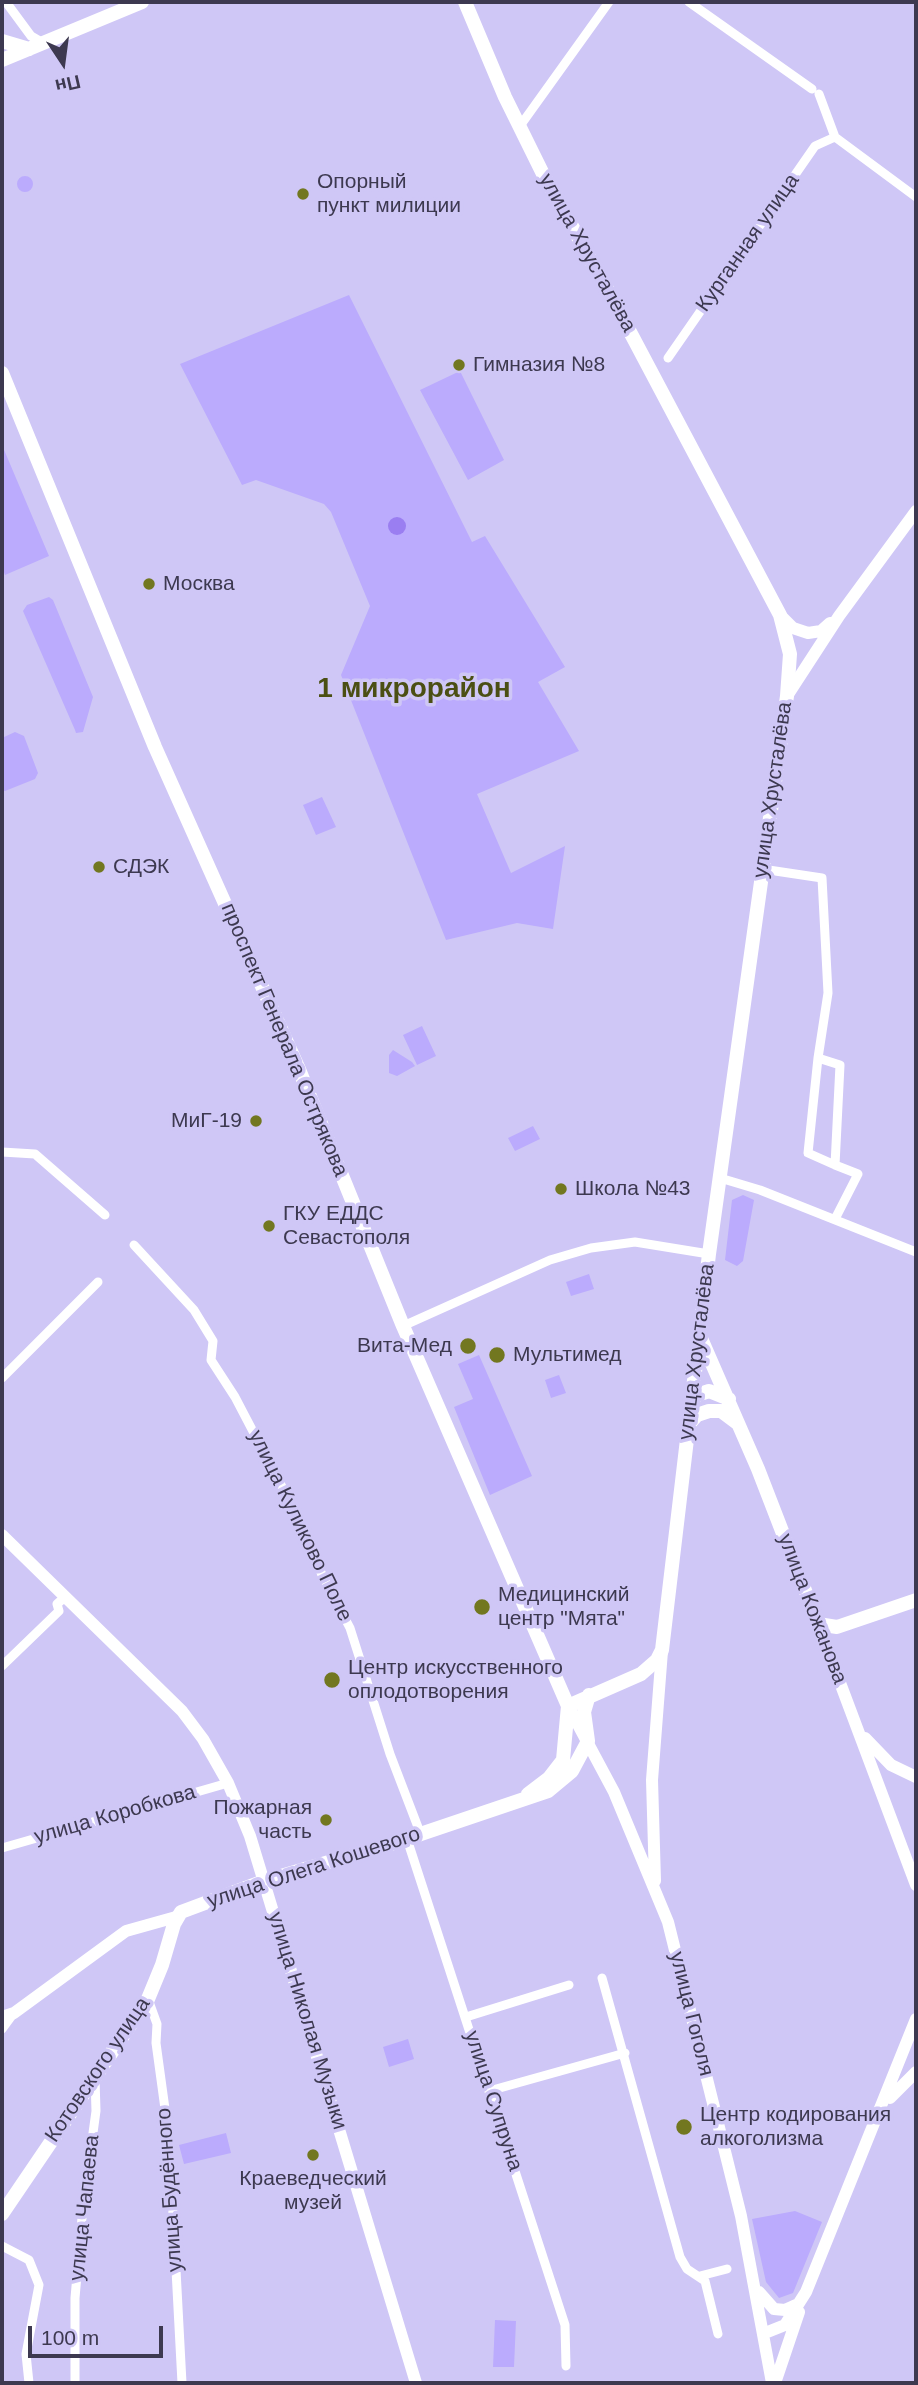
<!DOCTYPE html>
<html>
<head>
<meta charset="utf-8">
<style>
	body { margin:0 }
	#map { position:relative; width:918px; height:2385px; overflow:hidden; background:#cfc7f6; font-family:Helvetica,sans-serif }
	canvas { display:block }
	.frame { position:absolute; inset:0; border:4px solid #3d3950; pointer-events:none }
	.north { position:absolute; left:28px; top:28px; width:70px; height:70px; -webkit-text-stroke:5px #cfc7f6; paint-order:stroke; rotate:167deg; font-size:19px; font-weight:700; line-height:28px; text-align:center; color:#3d3950 }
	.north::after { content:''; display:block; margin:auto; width:24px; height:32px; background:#3d3950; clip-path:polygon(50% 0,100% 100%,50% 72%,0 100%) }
	.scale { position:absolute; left:28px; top:2326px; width:135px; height:32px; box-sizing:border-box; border:4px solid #3d3950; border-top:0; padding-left:9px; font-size:21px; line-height:24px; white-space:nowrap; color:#3d3950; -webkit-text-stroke:5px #cfc7f6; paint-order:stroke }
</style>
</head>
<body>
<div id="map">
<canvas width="918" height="2385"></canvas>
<div class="frame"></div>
<div class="north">Пн</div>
<div class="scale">100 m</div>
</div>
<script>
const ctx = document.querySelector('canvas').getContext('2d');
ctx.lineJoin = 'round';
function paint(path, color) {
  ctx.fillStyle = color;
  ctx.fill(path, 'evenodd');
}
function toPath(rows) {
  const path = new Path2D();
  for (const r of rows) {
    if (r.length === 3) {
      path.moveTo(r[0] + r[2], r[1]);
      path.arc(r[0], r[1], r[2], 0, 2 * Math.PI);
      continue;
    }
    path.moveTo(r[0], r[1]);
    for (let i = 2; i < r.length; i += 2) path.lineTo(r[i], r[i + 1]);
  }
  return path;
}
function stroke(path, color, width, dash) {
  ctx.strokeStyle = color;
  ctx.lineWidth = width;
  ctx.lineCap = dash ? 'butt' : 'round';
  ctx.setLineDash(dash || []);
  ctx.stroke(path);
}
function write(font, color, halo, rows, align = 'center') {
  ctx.font = font + ' Helvetica,sans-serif';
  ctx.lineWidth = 7;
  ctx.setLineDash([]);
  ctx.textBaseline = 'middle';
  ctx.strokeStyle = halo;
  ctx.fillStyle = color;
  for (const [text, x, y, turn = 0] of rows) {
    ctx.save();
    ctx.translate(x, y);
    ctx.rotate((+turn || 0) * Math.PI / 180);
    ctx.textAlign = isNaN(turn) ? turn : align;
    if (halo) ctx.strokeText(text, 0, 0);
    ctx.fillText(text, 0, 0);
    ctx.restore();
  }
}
const green = toPath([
	[25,184,8],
	[349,295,472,542,485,536,565,667,538,682,579,751,477,794,511,873,565,846,553,929,517,923,446,940,341,675,370,606,331,512,324,504,256,480,242,485,180,364],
	[460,371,504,460,468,480,420,390],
	[2,445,49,556,5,575,2,567],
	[49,597,53,600,93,697,83,732,76,733,75,730,23,611,27,605],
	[15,732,24,736,38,773,35,779,5,791,2,790,2,738],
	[322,797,336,827,316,835,303,805],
	[422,1026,436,1056,417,1065,403,1035],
	[393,1050,412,1062,415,1066,397,1076,389,1073,389,1055],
	[533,1126,540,1139,515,1151,508,1138],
	[743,1195,754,1200,743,1261,737,1266,725,1260,732,1200],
	[589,1274,594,1289,571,1296,566,1282],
	[479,1355,532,1476,490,1495,454,1407,473,1399,458,1364],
	[559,1375,566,1393,551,1398,545,1380],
	[408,2039,414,2059,389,2067,383,2047],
	[226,2133,231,2153,184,2164,179,2145],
	[795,2211,822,2222,793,2293,779,2298,766,2282,752,2219],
	[495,2320,516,2321,514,2367,493,2367]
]);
const water = toPath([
	[397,526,9]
]);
const street = toPath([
	[6,2,31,36,43,43],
	[689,2,812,89],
	[819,94,835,137,916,197],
	[520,126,609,2],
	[668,358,815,146,835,137],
	[762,869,822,878,828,993,818,1058,840,1065,835,1165,858,1174,835,1219],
	[818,1058,808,1153,835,1165],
	[2,1152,35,1154,105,1215],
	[720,1178,760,1190,916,1252],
	[134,1245,194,1310,213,1341,211,1360,235,1397,303,1527,322,1575,350,1628,390,1754,421,1835],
	[403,1326,550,1260,591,1248,635,1242,709,1254],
	[2,1378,98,1282],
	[2,1666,59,1611,57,1604,65,1597],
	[407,1839,565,2325,566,2366],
	[2,1848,228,1783],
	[602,1978,680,2257,687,2269,705,2281,718,2334],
	[148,1999,157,2024,156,2043,169,2138,182,2383],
	[466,2017,569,1985],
	[2,2029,13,2014],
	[489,2091,625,2053],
	[2,2246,29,2260,39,2285,26,2354,29,2383],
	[700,2276,727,2269],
	[75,2383,75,2298,83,2206,96,2111,95,2079]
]);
const secondary = toPath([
	[780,615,793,628,808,633,821,631,830,623],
	[787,696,839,616,916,511],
	[2,1535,182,1711,203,1739,228,1783,250,1836,416,2383],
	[818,1624,916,1885],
	[568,1706,614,1792,668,1922,741,2216,772,2383],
	[865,1738,891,1765,916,1777],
	[655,1881,652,1780,662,1651],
	[2,2017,14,2013,126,1931,176,1917],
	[890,2098,916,2072],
	[759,2292,774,2309,785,2310,796,2305],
	[765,2333,785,2325,806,2292,916,2019],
	[775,2383,799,2312]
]);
const primary = toPath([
	[465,2,505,97,545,178,611,296,780,615,790,654,787,696,709,1254,662,1650,657,1660,641,1674,568,1706],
	[2,41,29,49],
	[2,60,142,2],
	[2,373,155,747,298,1067,403,1326,568,1706],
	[700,1336,758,1469,818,1624,837,1627,916,1600],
	[691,1397,709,1391,729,1399],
	[688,1425,697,1415,709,1411,721,1411,737,1423],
	[528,1794,549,1778,563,1760,568,1706],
	[2,2214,148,1999,162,1965,174,1924,181,1912,264,1881,394,1843,548,1791,572,1771,588,1741,584,1712,589,1695]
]);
const markers = [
	[303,194,7,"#727720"],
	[459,365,7,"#727720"],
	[149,584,7,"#727720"],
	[99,867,7,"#727720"],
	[256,1121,7,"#727720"],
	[561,1189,7,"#727720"],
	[269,1226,7,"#727720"],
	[468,1346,9,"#727720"],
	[497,1355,9,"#727720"],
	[482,1607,9,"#727720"],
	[332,1680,9,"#727720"],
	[326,1820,7,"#727720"],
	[684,2127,9,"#727720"],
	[313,2155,7,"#727720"]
];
const poiNames = [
	["Опорный",317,182],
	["пункт милиции",317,206],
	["Гимназия №8",473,365],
	["Москва",163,584],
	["СДЭК",113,867],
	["МиГ-19",242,1121,"right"],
	["Школа №43",575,1189],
	["ГКУ ЕДДС",283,1214],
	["Севастополя",283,1238],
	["Вита-Мед",452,1346,"right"],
	["Мультимед",513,1355],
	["Медицинский",498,1595],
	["центр \"Мята\"",498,1619],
	["Центр искусственного",348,1668],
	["оплодотворения",348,1692],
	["Пожарная",312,1808,"right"],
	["часть",312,1832,"right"],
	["Центр кодирования",700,2115],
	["алкоголизма",700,2139],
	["Краеведческий",313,2179,"center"],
	["музей",313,2203,"center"]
];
const streetNames = [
	["Курганная улица",748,243,-55],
	["улица Хрусталёва",587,253,61],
	["улица Хрусталёва",773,790,-82],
	["проспект Генерала Острякова",284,1040,67],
	["улица Хрусталёва",697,1352,-83],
	["улица Куликово Поле",300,1526,64],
	["улица Кожанова",812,1609,69],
	["улица Коробкова",115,1815,-16],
	["улица Олега Кошевого",314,1868,-18],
	["улица Гоголя",691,2014,76],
	["улица Николая Музыки",307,2021,73],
	["Котовского улица",98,2070,-56],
	["улица Супруна",493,2101,72],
	["улица Будённого",170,2190,-94],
	["улица Чапаева",85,2208,-84]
];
const districtNames = [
	["1 микрорайон",414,689]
];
paint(green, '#bbabfd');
paint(water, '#9a7ef1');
stroke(street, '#fff', 9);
stroke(secondary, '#fff', 12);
stroke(primary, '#fff', 14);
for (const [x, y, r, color] of markers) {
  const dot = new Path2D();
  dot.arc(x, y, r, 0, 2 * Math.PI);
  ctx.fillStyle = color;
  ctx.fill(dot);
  stroke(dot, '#cfc7f6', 2.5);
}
write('21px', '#3d3950', '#cfc7f6', poiNames, 'left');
write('21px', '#3d3950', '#cfc7f6', streetNames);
write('bold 28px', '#4b4f13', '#cfc7f6', districtNames);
</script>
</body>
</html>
